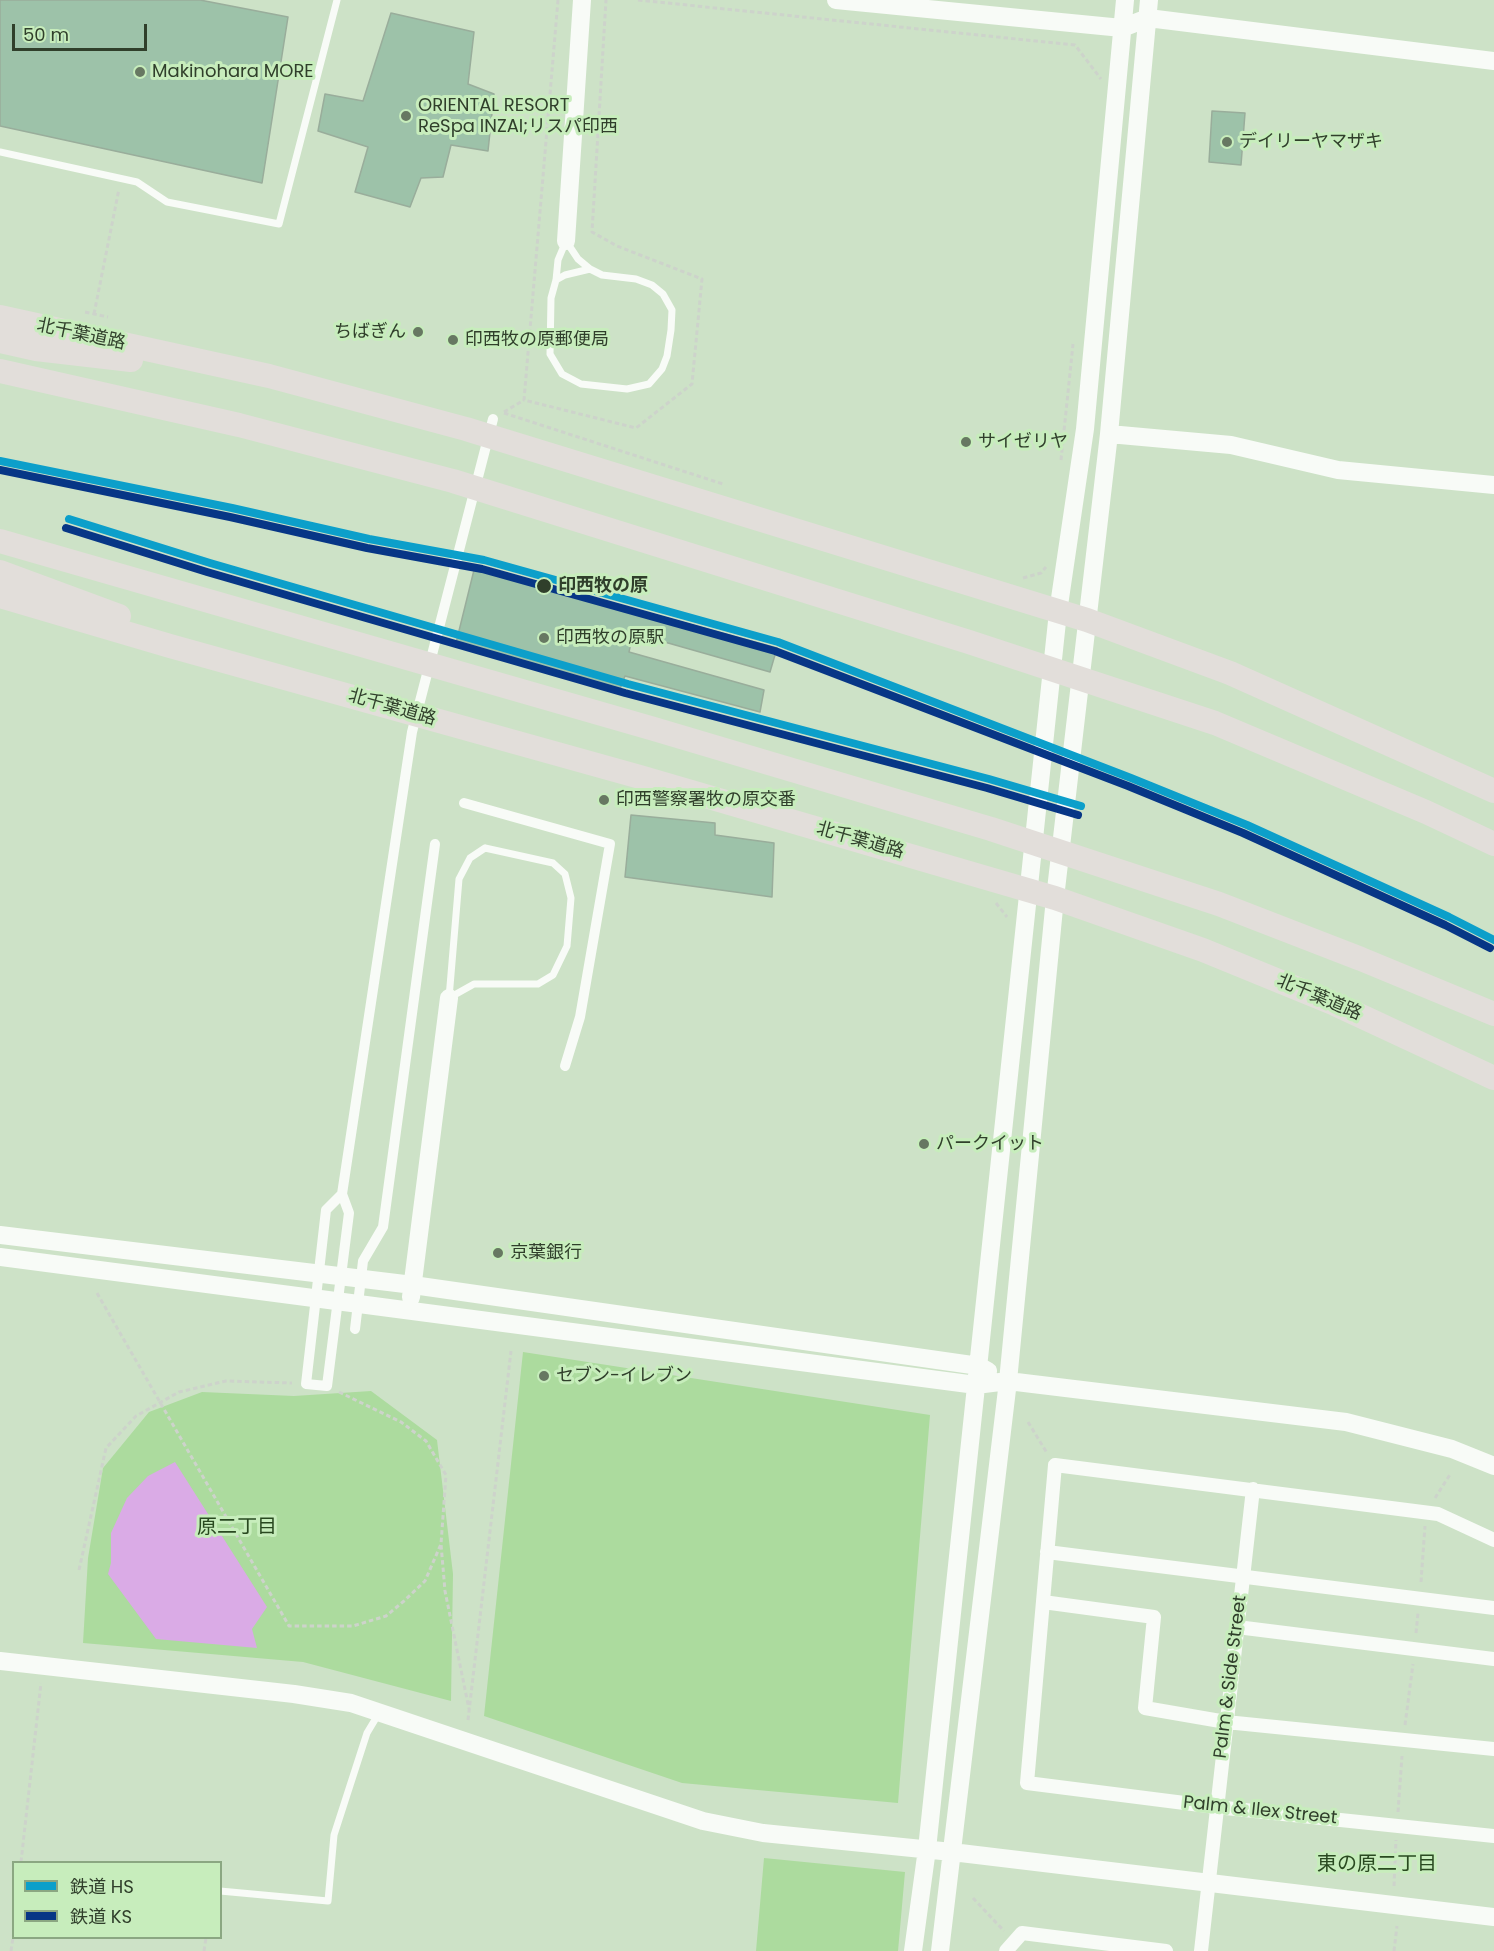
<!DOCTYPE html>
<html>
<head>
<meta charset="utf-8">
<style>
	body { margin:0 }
	#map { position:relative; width:1494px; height:1951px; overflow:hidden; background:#cde2c7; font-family:Poppins,"Noto Sans JP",sans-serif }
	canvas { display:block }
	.legend { position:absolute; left:12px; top:1861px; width:210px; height:78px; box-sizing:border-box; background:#c7edbc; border:2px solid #8ba782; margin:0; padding:8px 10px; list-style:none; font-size:18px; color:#303f2b }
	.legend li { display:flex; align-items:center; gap:12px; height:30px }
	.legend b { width:30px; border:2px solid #8ba782 }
	.scale { position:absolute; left:12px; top:24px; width:135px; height:27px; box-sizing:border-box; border:3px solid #303f2b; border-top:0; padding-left:8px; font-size:18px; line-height:21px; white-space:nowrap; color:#303f2b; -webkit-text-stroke:4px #c7edbc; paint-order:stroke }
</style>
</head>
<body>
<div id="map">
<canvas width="1494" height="1951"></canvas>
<ul class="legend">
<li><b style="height:8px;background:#0c9fca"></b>鉄道 HS</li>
<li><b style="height:8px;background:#073686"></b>鉄道 KS</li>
</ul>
<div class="scale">50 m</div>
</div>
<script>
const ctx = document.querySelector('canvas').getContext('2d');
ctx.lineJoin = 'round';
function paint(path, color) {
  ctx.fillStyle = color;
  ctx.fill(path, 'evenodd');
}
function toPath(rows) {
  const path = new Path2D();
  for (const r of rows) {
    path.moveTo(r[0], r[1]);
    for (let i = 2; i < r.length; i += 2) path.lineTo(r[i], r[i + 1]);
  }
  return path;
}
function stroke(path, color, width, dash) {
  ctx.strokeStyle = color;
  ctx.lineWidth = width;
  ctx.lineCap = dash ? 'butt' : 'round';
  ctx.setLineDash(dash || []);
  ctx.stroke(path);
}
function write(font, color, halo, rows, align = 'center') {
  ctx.font = font + ' Poppins,"Noto Sans JP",sans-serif';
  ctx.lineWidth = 6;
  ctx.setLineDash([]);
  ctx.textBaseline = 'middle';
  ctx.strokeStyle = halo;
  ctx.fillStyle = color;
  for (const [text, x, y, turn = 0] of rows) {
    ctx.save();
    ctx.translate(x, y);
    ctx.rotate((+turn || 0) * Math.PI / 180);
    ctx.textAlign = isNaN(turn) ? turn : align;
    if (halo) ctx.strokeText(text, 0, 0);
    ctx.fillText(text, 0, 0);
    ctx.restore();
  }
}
const green = toPath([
	[523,1352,930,1415,898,1803,682,1783,484,1716],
	[371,1391,437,1440,453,1574,451,1701,303,1662,83,1643,88,1558,103,1468,149,1412,202,1392,294,1396],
	[764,1858,905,1872,898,1951,756,1951]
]);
const water = toPath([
	[175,1462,267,1607,252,1629,257,1648,156,1639,108,1574,111,1563,111,1533,127,1498,148,1476]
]);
const building = toPath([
	[0,0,200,0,288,17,262,183,0,126,0,0],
	[391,13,474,32,468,84,494,94,488,151,451,145,443,177,421,178,410,207,355,192,368,147,318,131,325,94,363,101,391,13],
	[1212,111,1245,113,1241,165,1209,162,1212,111],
	[475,566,777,648,770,672,633,633,629,652,764,690,760,712,625,676,620,689,456,643,475,566],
	[631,815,715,823,715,835,774,843,772,897,625,877,631,815]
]);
const path = toPath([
	[558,0,524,400,636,428,692,384,702,279,617,246,592,232,606,0],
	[638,0,1075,45,1101,79],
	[85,312,108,317],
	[94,314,119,189],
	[504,412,524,400],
	[504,413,723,484],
	[1061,460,1073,344],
	[1023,578,1041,573,1046,567],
	[996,903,1007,917],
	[97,1293,289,1626,353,1626,386,1616,404,1601,425,1581,441,1544],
	[339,1392,401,1422,426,1441,446,1475,441,1544,445,1591,469,1709],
	[1028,1422,1047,1453],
	[1435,1498,1451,1473],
	[79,1570,106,1448,136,1416,179,1392,226,1381,292,1383],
	[1421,1582,1425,1526],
	[1416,1633,1418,1613],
	[468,1720,511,1351],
	[1405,1725,1413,1664],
	[1398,1812,1402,1756],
	[21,1862,41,1683],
	[1394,1886,1396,1840],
	[973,1898,1004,1931],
	[11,1951,14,1931],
	[204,1951,206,1938],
	[1394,1951,1397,1926]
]);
const service = toPath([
	[0,152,137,182,167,202,279,224,337,0],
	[566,241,578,259,590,269,602,275,636,279,652,285,663,294,672,310,671,330,667,356,662,369,649,384,627,389,581,384,562,374,550,354,551,298,556,280,558,260,566,241],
	[556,280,565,275,590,269],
	[485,848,553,863,565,874,571,898,567,946,553,975,538,984,474,984,449,998,459,879,470,858,485,848],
	[220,1891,328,1901,334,1835,367,1733,379,1713]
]);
const pedestrian = toPath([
	[464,803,610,844,580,1017,565,1066],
	[342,1194,326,1210,306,1384,327,1386,349,1213,342,1194,412,732,493,419],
	[355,1329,363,1261,383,1227,435,844]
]);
const minor = toPath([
	[1494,1540,1438,1514,1055,1465,1027,1783,1216,1807,1494,1836],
	[1047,1552,1494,1608],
	[1043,1602,1154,1617,1145,1708,1226,1722,1494,1749],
	[1237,1627,1494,1659],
	[1006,1951,1022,1933,1166,1951],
	[1201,1951,1253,1489]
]);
const tertiary = toPath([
	[836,0,1122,28,1148,18,1494,61],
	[566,241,582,0],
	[1109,434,1231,445,1338,470,1494,485],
	[0,1235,413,1285,979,1366,988,1371],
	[0,1257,976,1385,1008,1381,1346,1422,1452,1449,1494,1466],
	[411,1297,449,998],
	[0,1661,294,1694,351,1703,703,1821,763,1833,952,1852,1494,1917],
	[913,1951,927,1849,1058,612,1085,429,1125,0],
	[940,1951,1008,1381,1055,898,1109,434,1149,0]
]);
const trunk = toPath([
	[0,317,269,376,466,429,1087,620,1230,673,1494,791],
	[0,341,36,349,131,360],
	[0,371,239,425,453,481,969,642,1215,723,1426,812,1494,844],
	[0,541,654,729,991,829,1219,904,1361,959,1494,1014],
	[0,572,119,616],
	[0,596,170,646,640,777,1055,898,1203,950,1335,1004,1494,1078]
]);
const rail1 = toPath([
	[0,461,232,508,369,539,484,560,778,642,1131,778,1247,825,1449,917,1494,940],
	[69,519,210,563,628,684,989,779,1081,806]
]);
const rail2 = toPath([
	[0,470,230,517,367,548,482,569,775,651,1128,786,1243,833,1445,925,1490,948],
	[66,528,207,572,625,693,987,788,1078,815]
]);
const markers = [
	[140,72,6,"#677862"],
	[406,116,6,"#677862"],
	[1227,142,6,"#677862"],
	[418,332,6,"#677862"],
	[453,340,6,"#677862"],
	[966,442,6,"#677862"],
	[544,586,8,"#303f2b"],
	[544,638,6,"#677862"],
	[604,800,6,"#677862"],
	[924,1144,6,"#677862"],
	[498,1253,6,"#677862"],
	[544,1376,6,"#677862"]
];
const poiNames = [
	["Makinohara MORE",152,72],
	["ORIENTAL RESORT",418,106],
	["ReSpa INZAI;リスパ印西",418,127],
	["デイリーヤマザキ",1239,142],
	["ちばぎん",406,332,"right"],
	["印西牧の原郵便局",465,340],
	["サイゼリヤ",978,442],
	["印西牧の原駅",556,638],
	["印西警察署牧の原交番",616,800],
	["パークイット",936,1144],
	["京葉銀行",510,1253],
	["セブン-イレブン",556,1376]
];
const streetNames = [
	["北千葉道路",81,335,12],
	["北千葉道路",392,708,16],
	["北千葉道路",860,841,16],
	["北千葉道路",1319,998,23],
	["Palm & Side Street",1231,1677,-83],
	["Palm & Ilex Street",1260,1811,6]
];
const stopNames = [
	["印西牧の原",558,586]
];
const neighbourhoodNames = [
	["原二丁目",237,1528],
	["東の原二丁目",1377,1865]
];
paint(green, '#acdb9e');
paint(water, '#daabe6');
paint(building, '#9dc2a9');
stroke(building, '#99ad9b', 1.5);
stroke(path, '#cdd3cb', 3, [4.5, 3]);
stroke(service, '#f8fbf7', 7);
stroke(pedestrian, '#f8fbf7', 10);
stroke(minor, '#f8fbf7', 14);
stroke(tertiary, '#f8fbf7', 18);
stroke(trunk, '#e2deda', 24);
stroke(rail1, '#0c9fca', 8);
stroke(rail2, '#073686', 8);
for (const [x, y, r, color] of markers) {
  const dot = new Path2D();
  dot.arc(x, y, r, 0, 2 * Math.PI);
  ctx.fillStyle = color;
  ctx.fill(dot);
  stroke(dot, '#c7edbc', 2);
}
write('18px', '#303f2b', '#c7edbc', poiNames, 'left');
write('18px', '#303f2b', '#c7edbc', streetNames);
write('bold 18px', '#303f2b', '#c7edbc', stopNames, 'left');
write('20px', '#294920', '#c7edbc', neighbourhoodNames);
</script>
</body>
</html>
